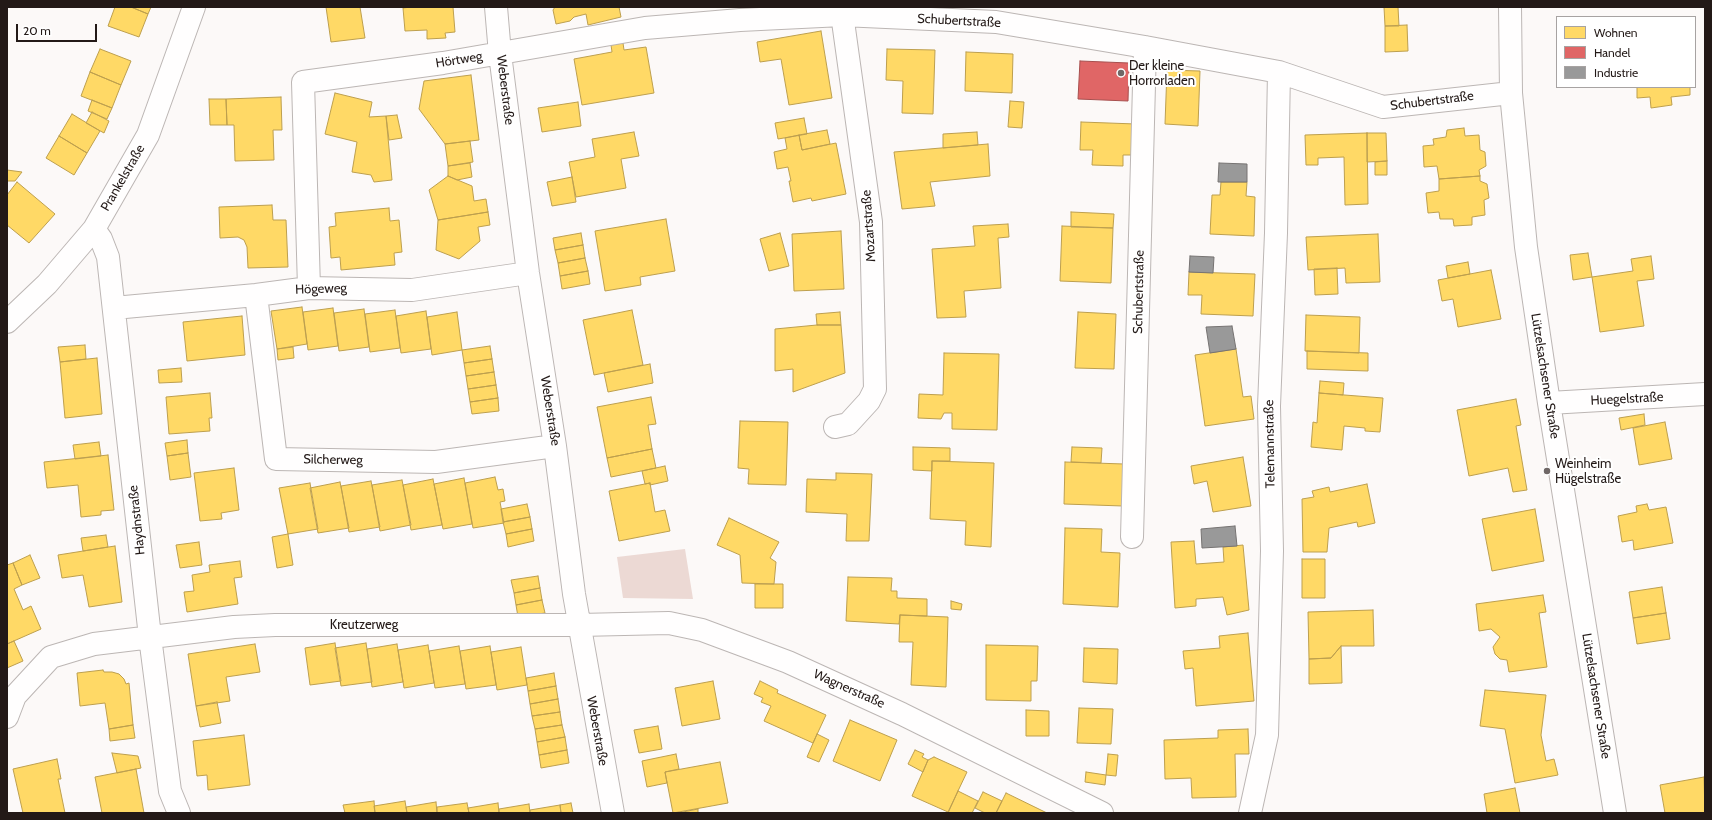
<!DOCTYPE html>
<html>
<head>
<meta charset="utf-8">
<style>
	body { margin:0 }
	#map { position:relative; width:1712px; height:820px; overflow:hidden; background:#fcf9f8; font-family:Cabin,sans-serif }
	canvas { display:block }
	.frame { position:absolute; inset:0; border:8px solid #231917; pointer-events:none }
	.legend { position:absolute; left:1556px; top:16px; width:140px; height:72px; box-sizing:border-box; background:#fff; border:1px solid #a7a3a2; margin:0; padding:5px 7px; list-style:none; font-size:12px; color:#231917 }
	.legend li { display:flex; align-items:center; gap:8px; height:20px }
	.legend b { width:20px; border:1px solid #a7a3a2 }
	.scale { position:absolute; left:16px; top:24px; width:81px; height:18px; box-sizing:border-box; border:2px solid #231917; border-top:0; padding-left:5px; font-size:12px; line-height:14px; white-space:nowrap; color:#231917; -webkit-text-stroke:3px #fff; paint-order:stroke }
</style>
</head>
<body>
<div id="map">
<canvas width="1712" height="820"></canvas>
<div class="frame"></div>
<ul class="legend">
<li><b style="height:11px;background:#ffd966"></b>Wohnen</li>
<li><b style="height:11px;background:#e06666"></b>Handel</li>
<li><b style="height:11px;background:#999"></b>Industrie</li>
</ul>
<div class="scale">20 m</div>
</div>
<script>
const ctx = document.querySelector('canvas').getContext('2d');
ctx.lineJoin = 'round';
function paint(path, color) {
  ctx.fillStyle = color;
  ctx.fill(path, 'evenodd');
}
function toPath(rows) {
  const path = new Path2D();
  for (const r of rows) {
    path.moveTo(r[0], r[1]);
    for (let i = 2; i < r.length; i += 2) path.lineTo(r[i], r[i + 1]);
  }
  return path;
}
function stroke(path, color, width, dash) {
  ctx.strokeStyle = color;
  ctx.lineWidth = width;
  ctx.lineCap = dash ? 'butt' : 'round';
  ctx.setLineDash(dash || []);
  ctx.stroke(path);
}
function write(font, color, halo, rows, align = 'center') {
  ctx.font = font + ' Cabin,sans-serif';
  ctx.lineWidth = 4;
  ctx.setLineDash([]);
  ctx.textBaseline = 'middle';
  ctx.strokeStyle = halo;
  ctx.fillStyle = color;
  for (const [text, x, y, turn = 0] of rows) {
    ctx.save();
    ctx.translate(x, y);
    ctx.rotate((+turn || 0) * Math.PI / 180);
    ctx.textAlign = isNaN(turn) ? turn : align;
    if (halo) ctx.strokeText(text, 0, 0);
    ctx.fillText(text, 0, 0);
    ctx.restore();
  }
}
const green = toPath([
	[685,549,693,599,623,598,617,557]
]);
const homes = toPath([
	[115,7,131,7,148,14,139,37,108,26,115,7],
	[131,7,151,7,148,14,131,7],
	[326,7,360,7,365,38,331,42,326,7],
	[411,7,453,7,455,32,445,33,446,38,427,39,427,30,405,31,403,8,411,7],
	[555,7,619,7,621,17,588,25,586,14,574,17,570,21,556,24,553,10,555,7],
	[1384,7,1398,7,1399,26,1385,26,1384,7],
	[1407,25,1408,51,1385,52,1385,26,1407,25],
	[821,31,832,98,789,105,781,59,760,62,757,42,821,31],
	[623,43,624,50,646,47,654,93,582,105,574,59,612,52,611,45,623,43],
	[100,49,131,61,121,85,90,72,100,49],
	[887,49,935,50,933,114,902,113,903,81,886,80,887,49],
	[966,52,1013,54,1012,93,965,91,966,52],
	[1167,70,1200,71,1198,126,1165,124,1167,70],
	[90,72,121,85,112,108,81,96,90,72],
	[471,75,479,140,445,144,419,109,424,81,471,75],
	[1637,87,1690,87,1690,95,1671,97,1672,105,1651,108,1650,97,1637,98,1637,87],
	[335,93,372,102,369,117,386,116,392,180,374,182,371,175,352,172,357,142,325,134,335,93],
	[281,97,282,130,273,130,274,160,235,161,234,125,227,125,226,99,281,97],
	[209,99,226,99,227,125,210,125,209,99],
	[92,100,112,108,107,119,88,111,92,100],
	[1010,101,1024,102,1022,128,1008,127,1010,101],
	[578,102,581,126,542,132,538,108,578,102],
	[92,112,109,121,104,133,86,123,92,112],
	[72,114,100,131,87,153,59,136,72,114],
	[397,115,402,138,389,140,386,116,397,115],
	[804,118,807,134,778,139,775,123,804,118],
	[1081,122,1136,124,1135,155,1123,155,1123,166,1092,165,1093,150,1080,150,1081,122],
	[1464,128,1465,136,1479,135,1480,150,1485,152,1486,166,1479,170,1480,176,1439,179,1437,166,1424,167,1423,146,1434,145,1433,139,1446,137,1447,130,1464,128],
	[827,130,830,144,802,150,799,135,827,130],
	[634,132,639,156,621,159,626,188,576,197,569,162,595,157,592,139,634,132],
	[977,132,978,145,943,148,943,134,977,132],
	[1367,133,1386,133,1387,161,1367,162,1367,133],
	[1367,133,1368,204,1345,205,1344,157,1318,158,1318,165,1306,165,1305,135,1367,133],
	[799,135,802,150,836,143,846,194,812,201,811,198,793,202,789,181,791,181,788,167,777,169,774,152,787,149,785,138,799,135],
	[59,136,87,153,74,175,46,158,59,136],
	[470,141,473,162,448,166,445,144,470,141],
	[988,144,990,176,930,182,935,206,902,209,894,152,988,144],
	[1387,161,1387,175,1375,175,1375,162,1387,161],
	[470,163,472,177,457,180,448,176,448,166,470,163],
	[7,170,22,172,15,181,7,181,7,170],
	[448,176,472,186,474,201,486,199,488,212,438,220,429,190,448,176],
	[1480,176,1480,181,1487,184,1489,198,1484,200,1485,215,1472,217,1472,225,1454,226,1453,219,1440,219,1439,212,1428,213,1426,193,1439,191,1439,179,1480,176],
	[572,177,576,202,552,206,547,182,572,177],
	[17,182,55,214,29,243,7,225,7,195,17,182],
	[1221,182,1247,182,1246,196,1255,197,1254,236,1210,234,1212,195,1220,195,1221,182],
	[272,205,273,220,286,220,288,267,248,268,247,247,244,240,238,237,220,238,219,207,272,205],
	[389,208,390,221,399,220,402,252,394,253,395,265,341,270,340,257,331,258,329,227,336,226,335,213,389,208],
	[488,212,490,225,478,227,480,241,459,259,436,250,438,220,488,212],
	[1071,212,1114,214,1113,228,1071,227,1071,212],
	[666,219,675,271,640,277,641,285,605,291,595,231,666,219],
	[1008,224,1009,237,998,238,1001,288,964,291,966,317,937,318,932,249,975,246,973,226,1008,224],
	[1062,226,1113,228,1111,283,1060,281,1062,226],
	[841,231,844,289,794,291,792,234,841,231],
	[581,233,583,245,555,250,553,238,581,233],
	[780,233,789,266,769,271,760,239,780,233],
	[1378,234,1380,282,1346,283,1345,268,1308,270,1306,237,1378,234],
	[583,245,585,258,558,263,555,250,583,245],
	[1588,253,1592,277,1573,280,1570,255,1588,253],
	[1651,256,1654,279,1637,281,1644,326,1600,332,1592,277,1633,271,1631,259,1651,256],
	[585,258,588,271,560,276,558,263,585,258],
	[1468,262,1470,274,1448,278,1446,266,1468,262],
	[1337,268,1338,294,1315,295,1314,269,1337,268],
	[1491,270,1501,319,1458,327,1453,299,1442,301,1438,280,1491,270],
	[588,271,590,284,562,289,560,276,588,271],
	[1189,272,1255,274,1253,316,1201,314,1202,295,1188,295,1189,272],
	[302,307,307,344,277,349,271,311,302,307],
	[333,308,338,346,308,350,303,312,333,308],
	[364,309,369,347,339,351,334,313,364,309],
	[395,310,400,348,370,352,365,314,395,310],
	[632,310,643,365,594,375,583,320,632,310],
	[426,311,431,349,401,353,396,316,426,311],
	[457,312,462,350,432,355,427,317,457,312],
	[840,312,841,325,817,325,816,314,840,312],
	[1078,312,1116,314,1114,369,1075,368,1078,312],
	[1306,315,1360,317,1359,353,1305,351,1306,315],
	[242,316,245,355,187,361,183,322,242,316],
	[817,325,841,325,845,373,793,392,793,369,775,371,775,329,817,325],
	[85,345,86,359,60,362,58,347,85,345],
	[490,346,492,359,464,363,462,350,490,346],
	[293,347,294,358,278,360,277,349,293,347],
	[1236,349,1243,397,1251,396,1254,419,1205,426,1195,355,1236,349],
	[1307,351,1368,353,1368,371,1307,369,1307,351],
	[944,353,999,354,997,430,952,429,952,413,944,413,941,419,918,418,919,394,943,395,944,353],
	[97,358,102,414,65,418,60,362,97,358],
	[492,359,494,372,466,376,464,363,492,359],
	[650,364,653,383,608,392,604,373,650,364],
	[181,368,182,382,159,383,158,370,181,368],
	[494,372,496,385,468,389,466,376,494,372],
	[1320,381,1344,383,1343,395,1319,393,1320,381],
	[496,385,498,398,470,402,468,389,496,385],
	[210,393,212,418,209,418,210,431,169,434,166,397,210,393],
	[1319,393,1383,398,1380,432,1365,431,1365,428,1344,426,1342,450,1311,447,1313,422,1317,423,1319,393],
	[651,397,656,424,648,425,652,449,607,458,597,407,651,397],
	[498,398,499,411,472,414,470,402,498,398],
	[1516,399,1521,425,1516,426,1527,490,1513,492,1508,468,1469,476,1457,410,1516,399],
	[1644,414,1645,425,1621,430,1619,418,1644,414],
	[740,421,788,422,786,485,748,484,749,469,738,468,740,421],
	[1665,422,1672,459,1639,465,1633,428,1665,422],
	[187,440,188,453,167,456,165,443,187,440],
	[99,442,101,456,75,459,73,445,99,442],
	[913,447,950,448,950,461,932,461,932,471,913,470,913,447],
	[1072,447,1102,448,1101,463,1071,462,1072,447],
	[652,449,656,468,611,477,607,458,652,449],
	[188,453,191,477,170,480,167,456,188,453],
	[108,455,114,510,101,511,101,515,81,517,78,485,47,488,44,462,108,455],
	[1243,457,1251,506,1213,512,1207,481,1194,484,1191,466,1243,457],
	[932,461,994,463,991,547,965,545,966,521,930,519,932,461],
	[1065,462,1124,464,1123,506,1064,504,1065,462],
	[665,466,668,481,650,485,650,483,645,484,642,471,665,466],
	[234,468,239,510,221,513,222,519,200,521,194,473,234,468],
	[836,473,872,474,869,541,846,541,847,514,806,512,807,479,836,480,836,473],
	[495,477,498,490,503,489,505,501,500,502,504,523,473,528,465,483,495,477],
	[464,478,472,524,443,529,434,484,464,478],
	[433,479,442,525,411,530,403,485,433,479],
	[402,480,411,525,380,531,372,485,402,480],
	[371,481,380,527,349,532,341,486,371,481],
	[340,482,349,528,318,533,310,488,340,482],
	[310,483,318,529,288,534,279,488,310,483],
	[650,483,655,512,665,510,670,531,619,541,609,491,650,483],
	[1367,484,1375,523,1358,527,1357,522,1329,528,1327,552,1303,552,1302,499,1314,497,1312,491,1329,487,1330,492,1367,484],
	[527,504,530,517,503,522,501,509,527,504],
	[1647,504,1649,510,1666,507,1673,543,1634,550,1633,540,1622,542,1618,516,1637,512,1636,506,1647,504],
	[1535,509,1544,561,1492,571,1482,519,1535,509],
	[530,517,532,529,506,534,503,522,530,517],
	[729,518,779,542,770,558,776,562,774,584,742,583,740,555,717,545,729,518],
	[1065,528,1102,529,1101,552,1120,553,1118,607,1063,604,1065,528],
	[532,529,534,541,508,547,506,534,532,529],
	[288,534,293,565,277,568,272,537,288,534],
	[106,535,108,547,83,551,81,538,106,535],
	[1194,541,1196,564,1224,562,1223,547,1243,545,1249,610,1227,615,1223,597,1196,599,1196,606,1175,608,1171,542,1194,541],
	[199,542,202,565,180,568,176,545,199,542],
	[115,546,122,602,89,607,83,575,62,578,58,555,115,546],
	[30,555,40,578,22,585,13,563,30,555],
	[1302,559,1325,559,1325,598,1302,598,1302,559],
	[240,561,242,577,234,578,238,604,187,612,184,592,194,591,192,575,210,572,209,565,240,561],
	[13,563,22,585,14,589,23,610,31,606,41,629,7,644,7,565,13,563],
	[538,576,540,588,514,593,511,580,538,576],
	[848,577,892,578,891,591,897,591,897,598,927,599,927,616,900,615,899,624,846,621,848,577],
	[755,584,783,584,783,608,755,608,755,584],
	[1662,587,1666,613,1633,618,1629,592,1662,587],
	[540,588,542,600,516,605,514,593,540,588],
	[1543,595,1546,612,1539,613,1547,667,1509,672,1507,660,1500,659,1495,654,1493,647,1500,637,1491,629,1479,631,1476,604,1543,595],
	[542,600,545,613,518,617,516,605,542,600],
	[951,601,962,604,961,610,951,609,951,601],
	[1373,610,1374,646,1341,646,1331,658,1309,659,1308,612,1373,610],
	[1666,613,1670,639,1637,644,1633,618,1666,613],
	[900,615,948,617,946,687,911,685,913,642,899,642,900,615],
	[1248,633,1254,701,1196,706,1193,668,1185,669,1183,651,1220,648,1219,636,1248,633],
	[14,641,23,661,7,668,7,644,14,641],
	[335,643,341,681,310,685,305,648,335,643],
	[366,643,372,682,341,686,335,648,366,643],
	[255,644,260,672,226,677,230,701,196,706,188,654,255,644],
	[397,644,403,682,372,687,367,649,397,644],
	[428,645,434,683,404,688,398,650,428,645],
	[986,645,1038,646,1037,681,1031,681,1031,701,986,700,986,645],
	[459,646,465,684,435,688,429,651,459,646],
	[490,646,496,685,466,689,460,651,490,646],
	[1341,646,1342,683,1309,684,1309,659,1331,658,1341,646],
	[521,647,527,685,497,690,491,652,521,647],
	[1084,648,1118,649,1117,684,1083,682,1084,648],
	[103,670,104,672,112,672,119,674,124,679,126,684,129,683,133,725,109,729,105,703,80,706,77,673,103,670],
	[554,673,556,686,528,691,526,678,554,673],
	[713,681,720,719,682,726,675,688,713,681],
	[760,681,778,690,777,693,826,715,813,743,764,721,771,706,761,702,763,698,754,694,760,681],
	[556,686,558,699,530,704,528,691,556,686],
	[1485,690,1546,695,1541,735,1546,761,1554,759,1558,775,1515,783,1505,729,1480,726,1485,690],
	[558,699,560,712,532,716,530,704,558,699],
	[217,702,221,723,200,727,196,706,217,702],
	[1079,708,1113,709,1111,744,1077,743,1079,708],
	[1026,710,1049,711,1049,736,1026,736,1026,710],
	[560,712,562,725,535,729,532,716,560,712],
	[850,720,897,740,880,781,833,761,850,720],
	[133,725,135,738,110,741,109,729,133,725],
	[562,725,565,737,537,742,535,729,562,725],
	[658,726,662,749,639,753,634,730,658,726],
	[1248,729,1249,754,1235,754,1236,797,1192,798,1191,778,1165,779,1164,740,1218,738,1218,730,1248,729],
	[817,734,829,740,819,762,807,757,817,734],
	[244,735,250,785,208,790,207,775,197,776,193,741,244,735],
	[565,737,567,750,539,755,537,742,565,737],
	[567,750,569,763,541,768,539,755,567,750],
	[915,750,924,754,922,757,928,760,923,772,908,764,915,750],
	[112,753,138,756,141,768,117,773,112,753],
	[676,754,679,769,665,772,667,783,647,787,642,761,676,754],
	[1108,754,1118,755,1116,776,1106,775,1108,754],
	[934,757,967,772,948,812,912,796,928,760,934,757],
	[57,759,61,779,58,779,65,813,23,813,13,769,57,759],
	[720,762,728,803,673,813,665,772,720,762],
	[136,769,144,813,102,813,95,777,136,769],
	[1086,772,1106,775,1105,785,1085,782,1086,772],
	[1704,777,1705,813,1665,813,1660,785,1704,777],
	[1515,788,1520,813,1487,813,1484,794,1515,788],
	[958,791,978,801,972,813,948,813,958,791],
	[983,792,1002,801,996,813,985,813,975,808,983,792],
	[1006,793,1047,813,996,813,1006,793],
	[374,801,375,813,345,813,343,805,374,801],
	[405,801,407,813,375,813,374,806,405,801],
	[436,802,437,813,407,813,406,807,436,802],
	[467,803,469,813,437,813,437,807,467,803],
	[498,803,499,813,469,813,468,808,498,803],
	[571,803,573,813,561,813,560,805,571,803],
	[529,804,530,813,499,813,499,809,529,804],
	[560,805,561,813,530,813,530,810,560,805],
	[698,809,698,813,678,813,698,809]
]);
const shops = toPath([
	[1080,61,1129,63,1128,101,1078,99,1080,61]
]);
const industry = toPath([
	[1219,163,1247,164,1247,182,1218,182,1219,163],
	[1190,256,1214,257,1213,273,1189,272,1190,256],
	[1232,326,1236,349,1210,353,1206,327,1232,326],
	[1235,526,1237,546,1202,548,1201,529,1235,526]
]);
const street = toPath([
	[496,7,500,54,528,273,555,446,574,594,613,813],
	[1510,7,1511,93,1526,247,1549,403,1615,813],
	[94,229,101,239,108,257,150,637,170,791,179,813],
	[309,288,303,82,443,63,645,28,740,20,842,15,996,22,1145,47,1279,72,1383,107,1511,93],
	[256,295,276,459,436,462,555,446],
	[114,308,256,295,309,288,412,290,528,273],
	[7,322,47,284,94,229,148,135,194,7],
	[1549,403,1705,394],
	[835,427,848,424,869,401,875,389,871,222,841,7],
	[1132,537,1145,47],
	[7,717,15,696,51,657,94,644,234,627,275,625,579,625,669,623,702,630,788,662,902,714,1102,813],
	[1250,813,1267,735,1272,551,1269,406,1276,233,1279,72]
]);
const markers = [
	[1121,73,4,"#6f6766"],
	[1547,471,4,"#6f6766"]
];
const streetNames = [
	["Schubertstraße",959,21,3],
	["Hörtweg",459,60,-9],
	["Weberstraße",505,90,83],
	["Schubertstraße",1432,101,-7],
	["Prankelstraße",123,178,-60],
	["Mozartstraße",869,226,-94],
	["Högeweg",321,289,-2],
	["Schubertstraße",1139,292,-89],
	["Lützelsachsener Straße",1545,376,81],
	["Huegelstraße",1627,399,-3],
	["Weberstraße",550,411,81],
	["Telemannstraße",1270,444,-91],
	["Silcherweg",333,460,1],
	["Haydnstraße",137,520,-96],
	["Kreutzerweg",364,625],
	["Wagnerstraße",849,689,24],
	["Lützelsachsener Straße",1596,696,81],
	["Weberstraße",597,731,80]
];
const poiNames = [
	["Der kleine",1129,66],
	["Horrorladen",1129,81],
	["Weinheim",1555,464],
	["Hügelstraße",1555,479]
];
paint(green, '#ecd9d4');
paint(homes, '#ffd966');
stroke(homes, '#bd9f4e', 1);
paint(shops, '#e06666');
stroke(shops, '#a74f4e', 1);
paint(industry, '#999');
stroke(industry, '#767372', 1);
stroke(street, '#bcb6b4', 24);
stroke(street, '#fffefe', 22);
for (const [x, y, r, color] of markers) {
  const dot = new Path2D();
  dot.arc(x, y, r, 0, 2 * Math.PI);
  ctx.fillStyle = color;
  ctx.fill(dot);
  stroke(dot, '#fff', 1.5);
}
write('13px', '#231917', '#fff', streetNames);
write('13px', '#231917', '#fff', poiNames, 'left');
</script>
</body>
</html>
